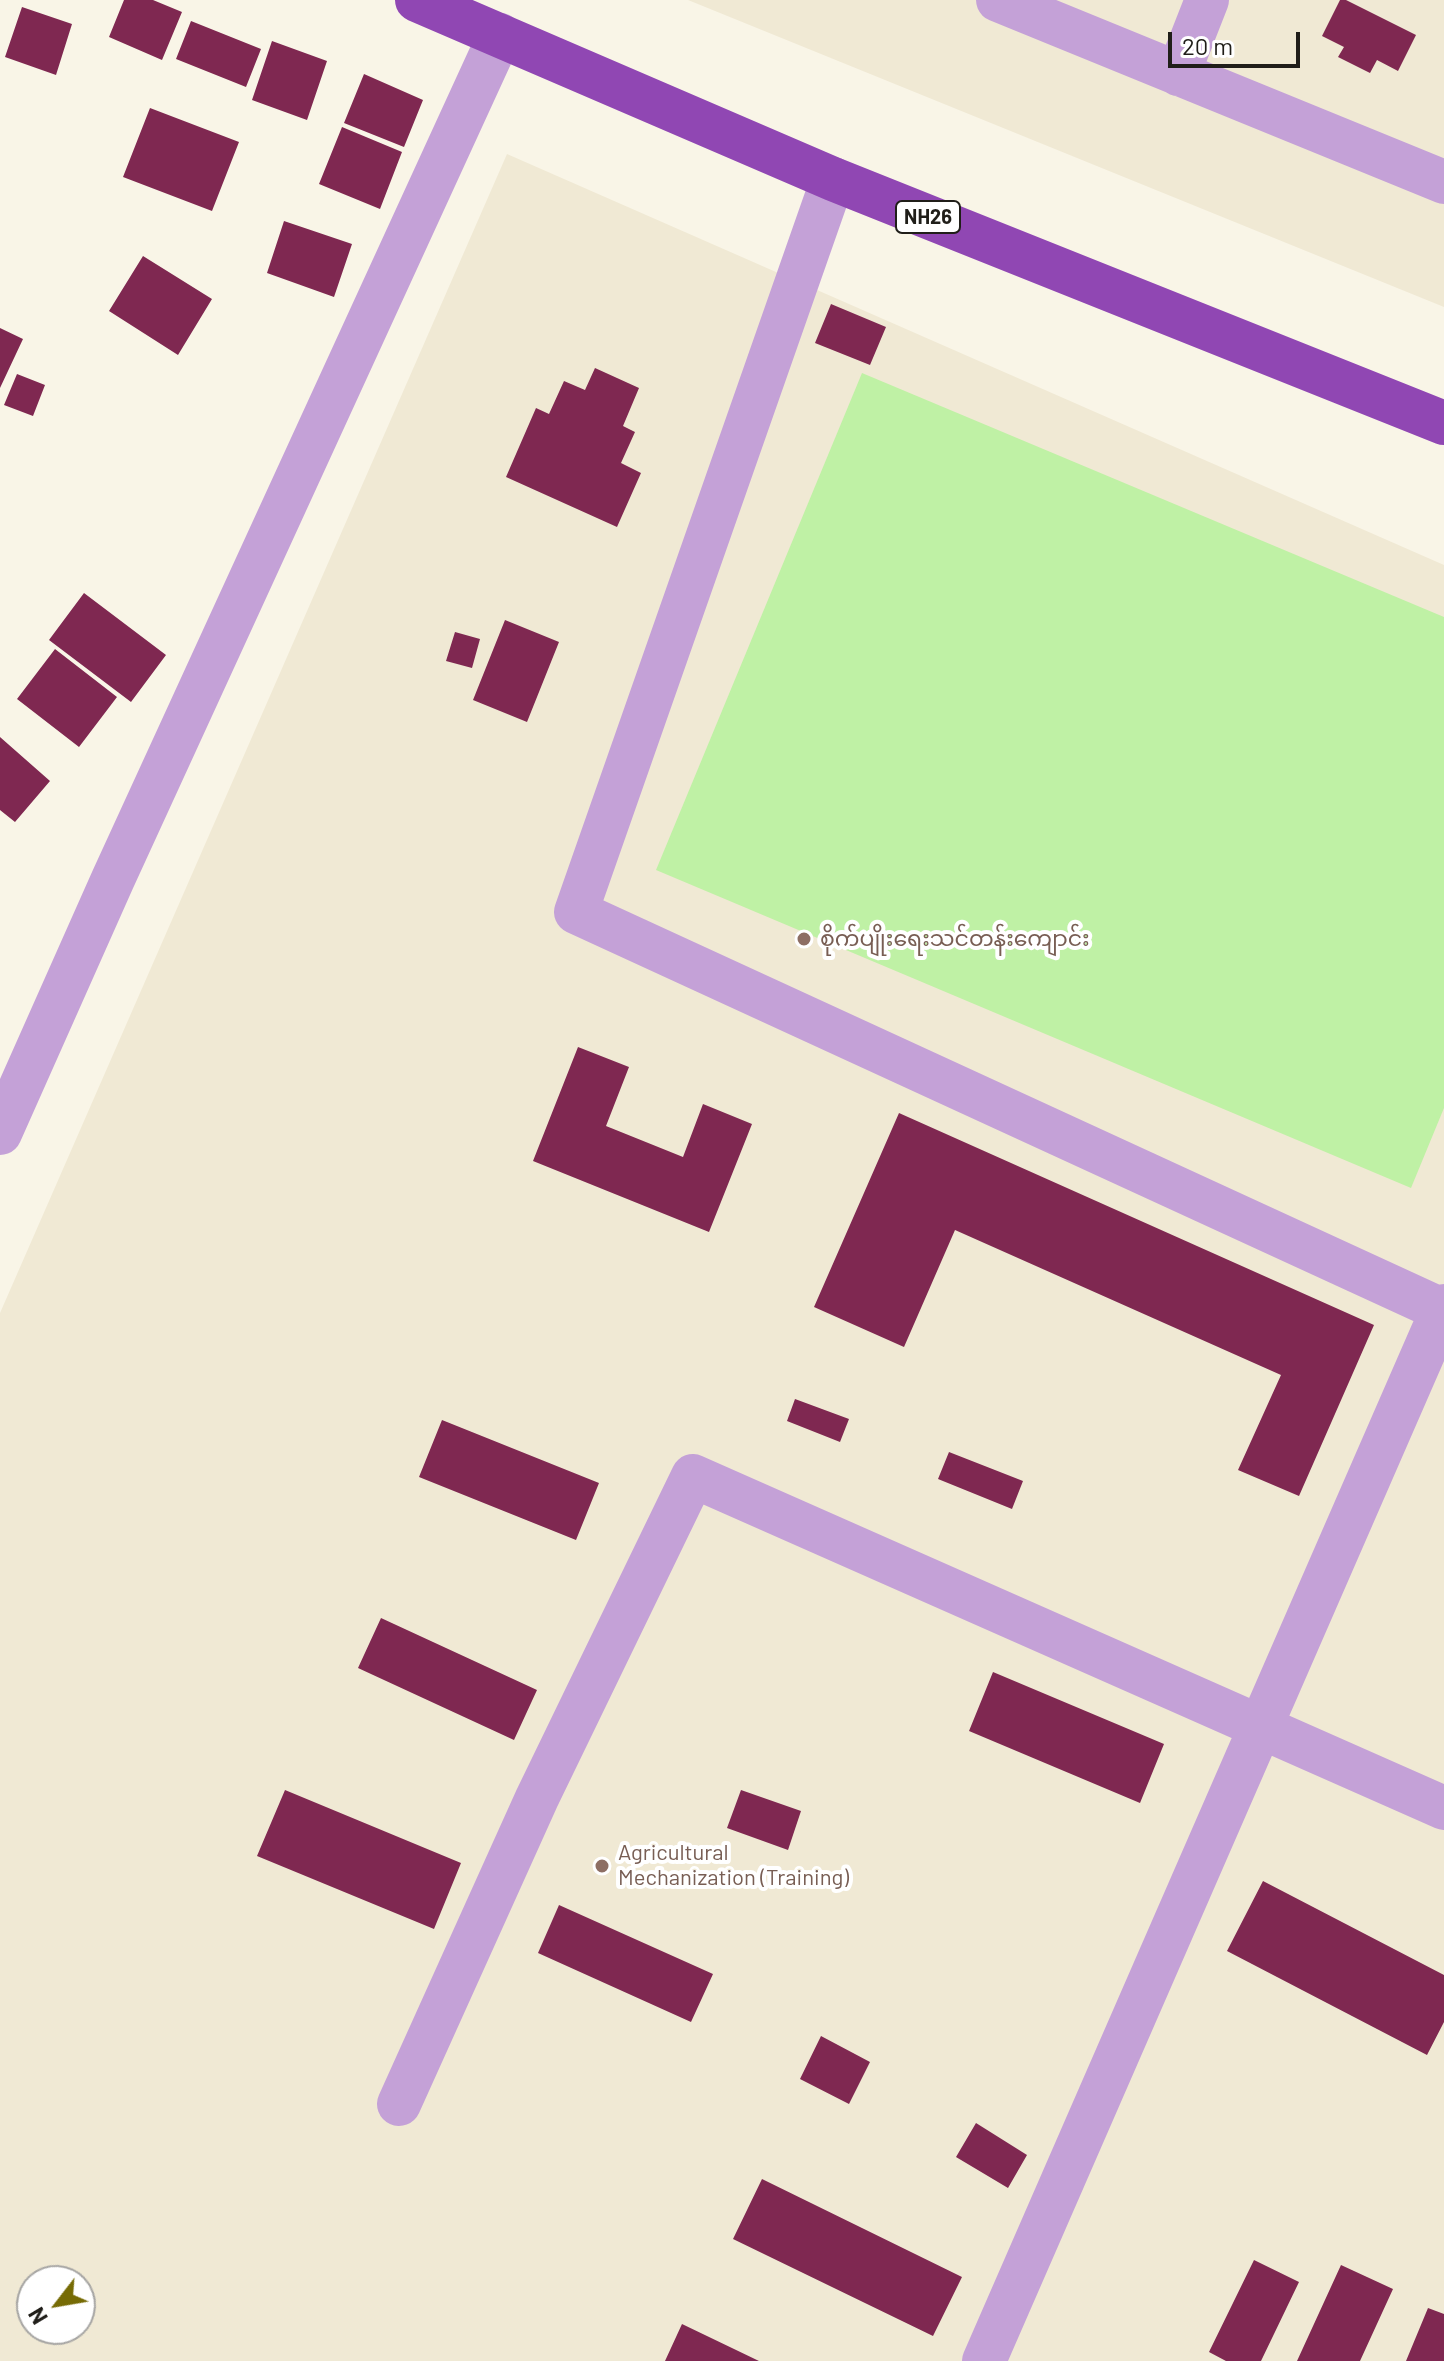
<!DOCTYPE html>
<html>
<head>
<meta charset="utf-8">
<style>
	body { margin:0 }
	#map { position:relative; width:1444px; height:2361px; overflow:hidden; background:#f9f5e7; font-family:Barlow,sans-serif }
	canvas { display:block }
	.north { position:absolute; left:16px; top:2265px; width:80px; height:80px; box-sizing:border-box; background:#fff; border:2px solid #a6a5a3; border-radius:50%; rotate:239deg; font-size:22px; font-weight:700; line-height:32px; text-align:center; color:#201e19 }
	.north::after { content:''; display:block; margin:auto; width:28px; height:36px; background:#766b05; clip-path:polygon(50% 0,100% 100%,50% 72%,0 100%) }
	.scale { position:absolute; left:1168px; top:32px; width:132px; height:36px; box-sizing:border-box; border:4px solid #201e19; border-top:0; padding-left:10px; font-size:24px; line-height:28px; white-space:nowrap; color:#201e19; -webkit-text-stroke:6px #fff; paint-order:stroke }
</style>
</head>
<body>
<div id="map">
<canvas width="1444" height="2361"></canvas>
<div class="north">N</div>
<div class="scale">20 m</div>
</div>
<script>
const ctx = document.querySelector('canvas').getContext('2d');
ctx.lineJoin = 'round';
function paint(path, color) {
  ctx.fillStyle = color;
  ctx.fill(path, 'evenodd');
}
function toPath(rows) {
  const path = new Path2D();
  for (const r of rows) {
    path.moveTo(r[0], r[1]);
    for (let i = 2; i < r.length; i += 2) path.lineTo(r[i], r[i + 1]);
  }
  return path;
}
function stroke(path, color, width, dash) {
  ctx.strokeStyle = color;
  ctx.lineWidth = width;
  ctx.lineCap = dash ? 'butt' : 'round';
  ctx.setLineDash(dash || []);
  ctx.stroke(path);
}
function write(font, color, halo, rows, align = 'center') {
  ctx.font = font + ' Barlow,"Noto Sans Myanmar",sans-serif';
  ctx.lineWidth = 8;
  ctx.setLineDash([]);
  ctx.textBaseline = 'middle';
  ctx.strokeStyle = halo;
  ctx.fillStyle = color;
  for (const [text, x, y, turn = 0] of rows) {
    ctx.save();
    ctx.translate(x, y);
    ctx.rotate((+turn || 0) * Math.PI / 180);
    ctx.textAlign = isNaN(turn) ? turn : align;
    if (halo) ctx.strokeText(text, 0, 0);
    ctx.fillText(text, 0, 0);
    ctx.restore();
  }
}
const built = toPath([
	[688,0,1444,0,1444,307],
	[507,154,1444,565,1444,2361,0,2361,0,1313],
	[32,2281,80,2281,80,2329,32,2329]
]);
const green = toPath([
	[862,373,1444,617,1444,1108,1411,1188,656,870]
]);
const building = toPath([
	[124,0,153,0,182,12,162,60,109,37],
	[1340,0,1346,0,1416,35,1398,71,1377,60,1370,73,1338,57,1344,47,1322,36],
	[22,7,72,24,56,75,5,57],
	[191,21,261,49,246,87,176,59],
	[272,41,327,61,307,120,252,100],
	[364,74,423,100,404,147,344,123],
	[150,108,239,142,212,211,123,177],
	[342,127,402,152,380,209,319,184],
	[284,221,352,244,334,297,267,273],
	[143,256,212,299,178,355,109,311],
	[831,304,886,327,870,365,815,343],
	[0,328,23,339,0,388],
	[595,368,639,388,623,426,635,432,621,463,641,473,617,527,506,477,536,408,549,414,564,381,585,390],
	[17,374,45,385,33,416,4,405],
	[84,593,166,655,131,702,49,640],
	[505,620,559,642,527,722,473,700],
	[455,632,480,639,472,668,446,661],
	[55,649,117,697,79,747,17,699],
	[0,737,50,781,15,822,0,810],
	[578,1047,629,1067,606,1126,683,1157,703,1104,752,1124,709,1232,533,1161],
	[899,1113,1374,1325,1299,1496,1238,1470,1281,1375,955,1230,904,1347,814,1307],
	[795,1399,849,1419,840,1442,787,1421],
	[442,1420,599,1483,576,1540,419,1477],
	[949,1452,1023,1481,1012,1509,938,1479],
	[381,1618,537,1690,514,1740,358,1668],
	[993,1672,1164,1744,1140,1803,969,1731],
	[285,1790,461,1863,434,1929,257,1856],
	[741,1790,801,1811,788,1850,727,1828],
	[1263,1881,1444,1975,1444,2022,1427,2055,1227,1951],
	[559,1905,713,1974,691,2022,538,1953],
	[821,2036,870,2062,849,2104,800,2079],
	[976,2123,1027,2155,1008,2188,956,2157],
	[762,2179,962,2277,933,2336,733,2239],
	[1254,2260,1299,2282,1261,2361,1226,2361,1209,2352],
	[1341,2265,1393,2289,1360,2361,1297,2361],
	[1428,2308,1444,2314,1444,2361,1406,2361],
	[682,2324,759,2361,665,2361]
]);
const minor = toPath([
	[998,0,1444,182],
	[1178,74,1207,0],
	[833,179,576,912,1442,1310],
	[0,1133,113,879,500,35],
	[399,2104,537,1798,693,1476,1444,1808],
	[984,2361,1444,1306]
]);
const trunk = toPath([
	[417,0,833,179,1444,423]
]);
const markers = [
	[804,939,8,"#8d6e63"],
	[602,1866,8,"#8d6e63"]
];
const shields = [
	[928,217,64]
];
const shieldNames = [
	["NH26",928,217]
];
const educationNames = [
	["စိုက်ပျိုးရေးသင်တန်းကျောင်း",820,939],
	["Agricultural",618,1853],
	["Mechanization (Training)",618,1878]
];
paint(built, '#f0e9d4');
paint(green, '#bff1a5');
paint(building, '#7f2851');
stroke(minor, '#c4a1d7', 44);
stroke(trunk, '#9047b3', 44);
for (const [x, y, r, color] of markers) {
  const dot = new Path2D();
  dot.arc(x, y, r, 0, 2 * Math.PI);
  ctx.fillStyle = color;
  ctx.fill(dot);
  stroke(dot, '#fff', 3);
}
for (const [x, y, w] of shields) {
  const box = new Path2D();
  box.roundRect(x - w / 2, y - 16, w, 32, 6);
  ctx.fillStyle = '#fff';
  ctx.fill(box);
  stroke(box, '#201e19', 2);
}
write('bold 20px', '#201e19', null, shieldNames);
write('22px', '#785e54', '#fff', educationNames, 'left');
</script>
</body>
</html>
